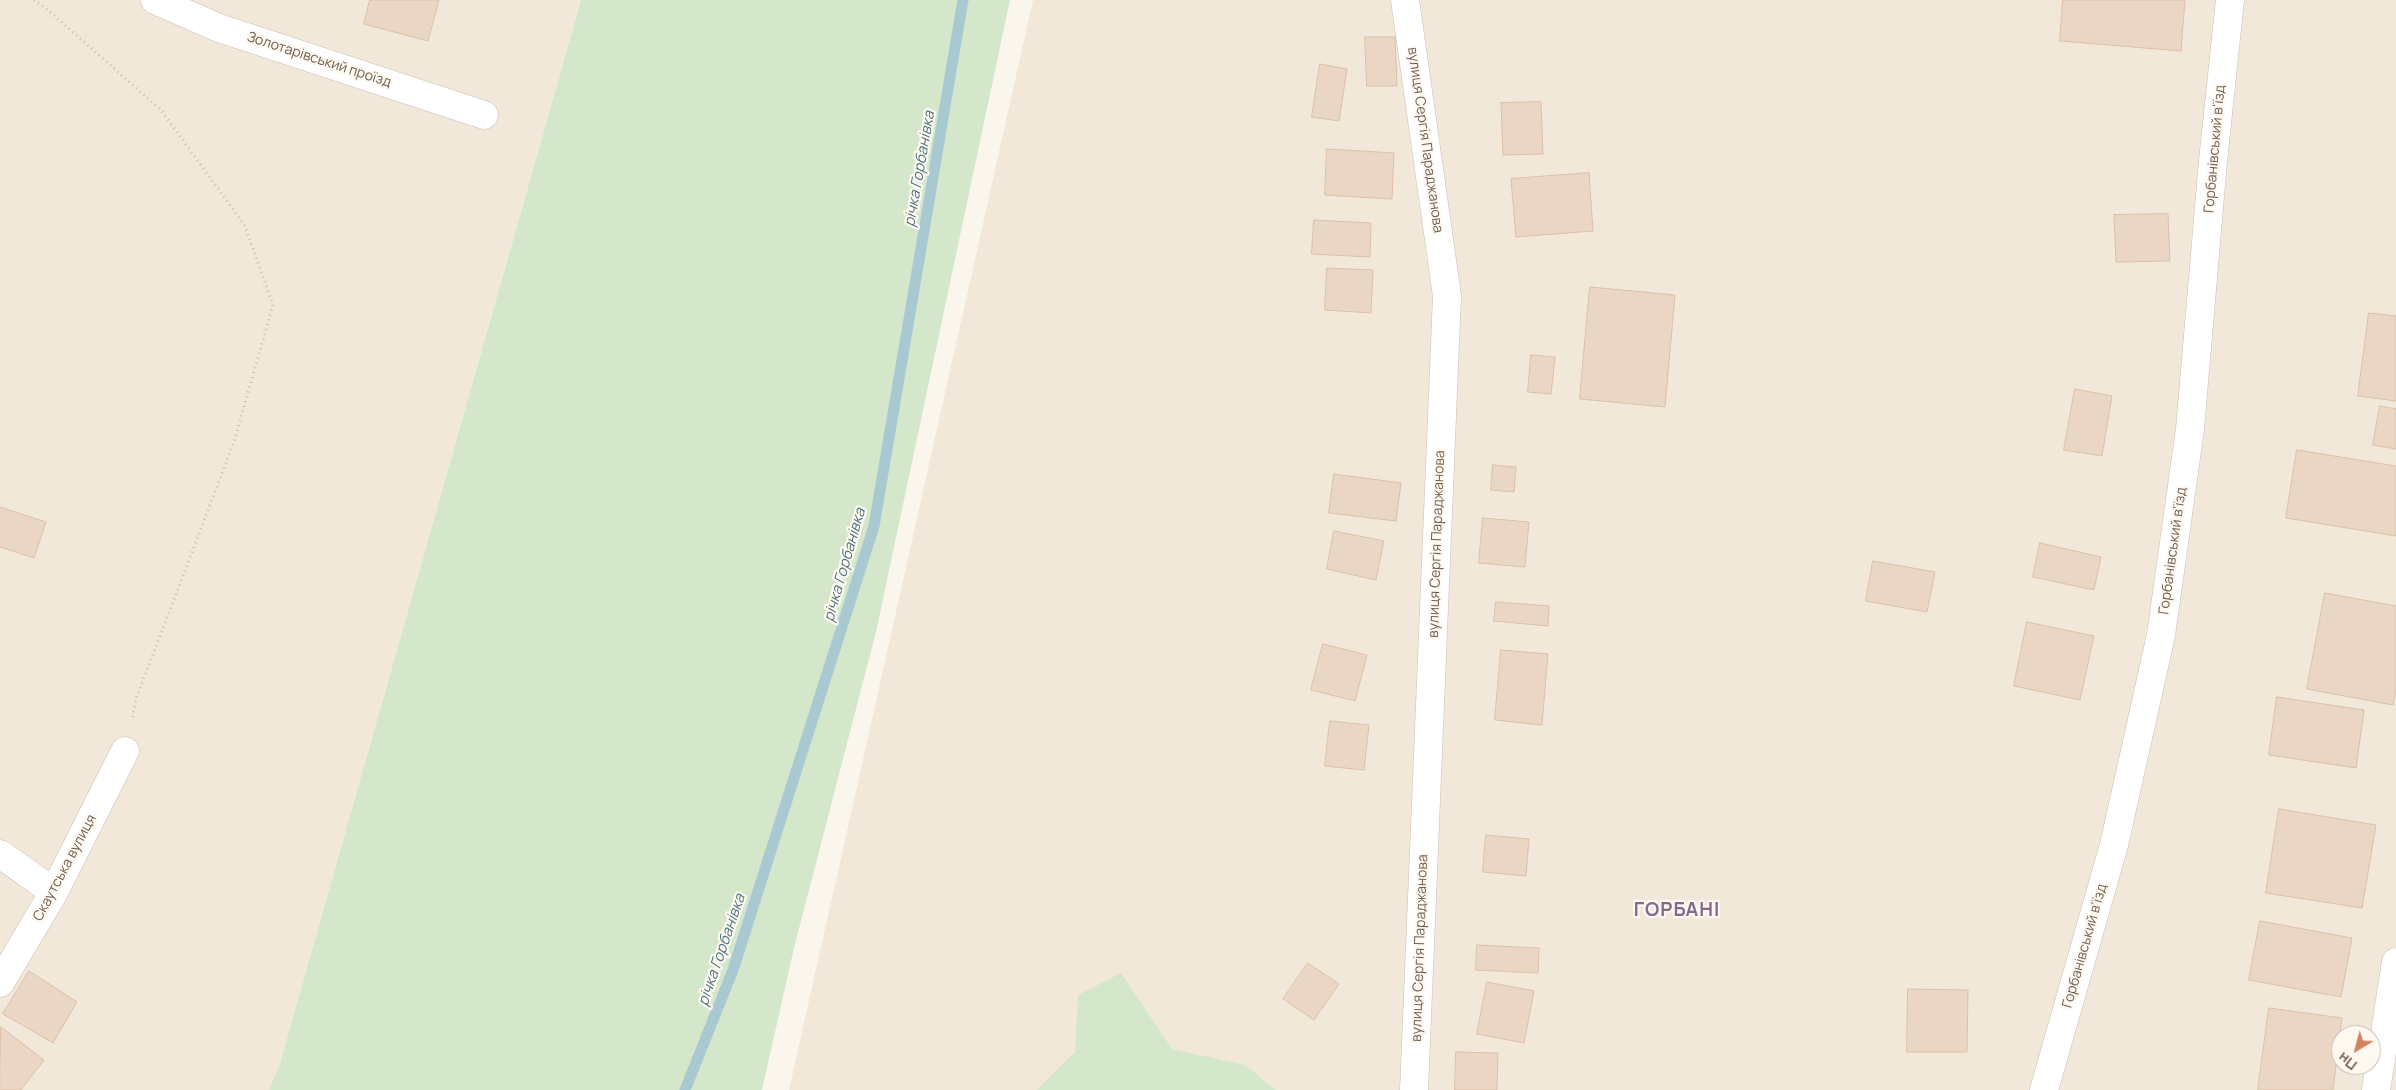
<!DOCTYPE html>
<html>
<head>
<meta charset="utf-8">
<style>
  body { margin:0 }
  #map { position:relative; width:2396px; height:1090px; overflow:hidden; background:#faf6eb; font-family:Manrope,sans-serif }
  canvas { display:block }
  .north { position:absolute; left:2331px; top:1025px; width:50px; height:50px; box-sizing:border-box; background:#fdf9f1; border:1px solid #c6bbb1; border-radius:50%; rotate:217deg; font-size:14px; font-weight:700; line-height:20px; text-align:center; color:#735f51 }
  .north::after { content:''; display:block; margin:auto; width:18px; height:22px; background:#d48360; clip-path:polygon(50% 0,100% 100%,50% 72%,0 100%) }
</style>
</head>
<body>
<div id="map">
<canvas width="2396" height="1090"></canvas>
<div class="north">Пн</div>
</div>
<script>
const ctx = document.querySelector('canvas').getContext('2d');
ctx.lineJoin = 'round';
function paint(path, color) { ctx.fillStyle = color; ctx.fill(path, 'evenodd'); }
function stroke(path, color, width, dash) { ctx.strokeStyle = color; ctx.lineWidth = width; ctx.lineCap = dash ? 'butt' : 'round'; ctx.setLineDash(dash || []); ctx.stroke(path); }
function label(font, color, halo, rows, align = 'center') {
  ctx.font = font + ' Manrope,sans-serif'; ctx.lineWidth = 4.5; ctx.setLineDash([]); ctx.textBaseline = 'middle'; ctx.strokeStyle = halo; ctx.fillStyle = color; for (const [text, x, y, turn = 0] of rows) {
    ctx.save(); ctx.translate(x, y); ctx.rotate((+turn || 0) * Math.PI / 180); ctx.textAlign = isNaN(turn) ? turn : align; if (halo) ctx.strokeText(text, 0, 0); ctx.fillText(text, 0, 0); ctx.restore();
  }
}
paint(new Path2D(`
  M0 0H581L280 1063 269 1090H0Z
  M1033 0H2396V1090H789ZM2341 1035H2371V1065H2341Z`), '#f1e8da');
paint(new Path2D(`
  M581 0H1010L876 632 794 948 762 1090H269L280 1063Z
  M1121 973 1172 1049 1245 1065 1276 1090H1037L1075 1052 1078 995Z`), '#d4e7cb');
stroke(new Path2D(`
  M685 1090 733 970 874 526 963 0`), '#a9c9d2', 11);
const building = new Path2D(`
  M370 0H439L428 41 364 24Z
  M2063 0H2185L2181 51 2060 41Z
  M1365 37H1395L1397 86H1367Z
  M1320 64 1347 69 1339 121 1312 117Z
  M1541 102 1543 154 1503 155 1501 103Z
  M1327 149 1394 153 1392 199 1325 195Z
  M1589 173 1593 231 1516 237 1511 179Z
  M2168 214 2170 261 2116 262 2114 215Z
  M1314 220 1371 223 1370 257 1312 254Z
  M1327 268 1373 270 1371 313 1325 310Z
  M1590 287 1675 295 1665 407 1580 399Z
  M2369 313 2396 316V401L2358 396Z
  M1531 355 1555 357 1551 394 1528 392Z
  M2075 389 2112 396 2102 456 2064 450Z
  M2380 406 2396 409V449L2373 445Z
  M2297 450 2396 466V536L2286 518Z
  M1493 465 1516 467 1514 492 1491 490Z
  M1334 474 1401 483 1396 521 1329 513Z
  M0 507 46 522 34 558 0 547Z
  M1483 518 1529 522 1525 567 1479 563Z
  M1334 531 1384 541 1376 580 1327 569Z
  M2040 543 2101 557 2094 590 2033 577Z
  M1873 561 1935 572 1927 612 1866 601Z
  M2325 593 2396 606V691L2393 705 2307 689Z
  M1496 602 1549 606 1548 626 1494 621Z
  M2027 622 2094 636 2080 700 2014 686Z
  M1323 644 1367 655 1355 701 1311 690Z
  M1501 650 1548 654 1542 725 1495 720Z
  M2277 697 2364 710 2356 768 2269 755Z
  M1330 721 1369 725 1364 770 1325 766Z
  M2279 809 2376 825 2362 908 2266 893Z
  M1486 835 1529 839 1526 876 1483 872Z
  M2260 921 2352 938 2341 997 2249 980Z
  M1477 945 1539 948 1538 973 1476 970Z
  M1308 963 1339 984 1314 1020 1283 999Z
  M29 971 77 1002 53 1043 3 1014Z
  M1487 982 1534 991 1524 1043 1477 1034Z
  M1908 989 1968 990 1967 1052H1907Z
  M2269 1008 2342 1018 2333 1090H2258Z
  M1 1027 44 1060 21 1090H0Z
  M1456 1052 1498 1053 1497 1090H1455Z`);
paint(building, '#ead6c4');
stroke(building, '#ddc0a8', 1);
const minor = new Path2D(`
  M155 0 219 28 484 115
  M1405 0 1447 296 1414 1090
  M0 854 54 892
  M0 983 54 892 125 751
  M2044 1090 2114 845 2161 635 2190 429 2213 161 2230 0
  M2376 1090 2396 962`);
stroke(minor, '#ccbfb2', 29);
stroke(new Path2D(`
  M34 0 49 11 161 110 245 226 273 305 234 442 136 699 132 720`), '#d2bca9', 3, [1, 4]);
stroke(minor, '#fff', 28);
label('14px', '#735f51', '#fdf9f1', [
  ["Золотарівський проїзд",319,60,18],
  ["вулиця Сергія Параджанова",1425,140,82],
  ["Горбанівський в'їзд",2215,149,-85],
  ["вулиця Сергія Параджанова",1437,544,-88],
  ["Горбанівський в'їзд",2173,551,-82],
  ["Скаутська вулиця",65,868,-62],
  ["Горбанівський в'їзд",2085,946,-74],
  ["вулиця Сергія Параджанова",1420,948,-88]
]);
label('italic 15px', '#4d7583', '#fdf9f1', [
  ["річка Горбанівка",920,169,-80],
  ["річка Горбанівка",845,565,-74],
  ["річка Горбанівка",722,950,-71]
]);
ctx.letterSpacing = '1px';
label('bold 19px', '#84698e', '#fdf9f1', [
  ["ГОРБАНІ",1677,911]
]);
ctx.letterSpacing = '0px';
</script>
</body>
</html>
